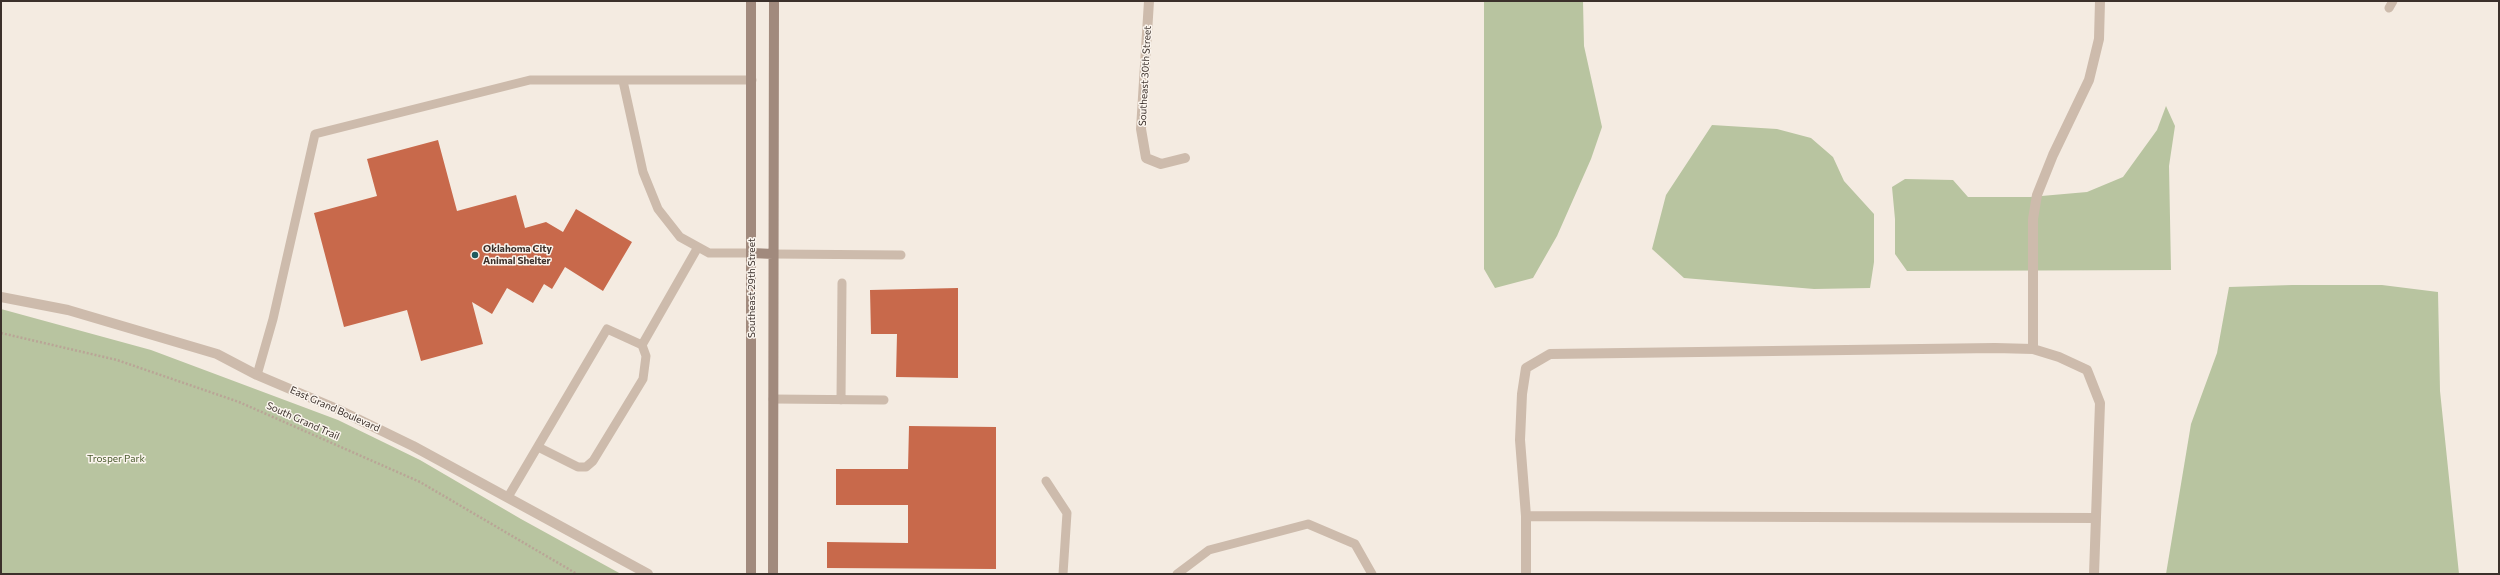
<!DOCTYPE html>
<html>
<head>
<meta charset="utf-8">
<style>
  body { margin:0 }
  #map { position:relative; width:2500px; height:575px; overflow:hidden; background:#f4ebe1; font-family:Commissioner,sans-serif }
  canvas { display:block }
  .frame { position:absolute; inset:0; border:2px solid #3b302b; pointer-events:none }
</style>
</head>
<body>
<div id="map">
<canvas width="2500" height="575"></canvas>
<div class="frame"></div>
</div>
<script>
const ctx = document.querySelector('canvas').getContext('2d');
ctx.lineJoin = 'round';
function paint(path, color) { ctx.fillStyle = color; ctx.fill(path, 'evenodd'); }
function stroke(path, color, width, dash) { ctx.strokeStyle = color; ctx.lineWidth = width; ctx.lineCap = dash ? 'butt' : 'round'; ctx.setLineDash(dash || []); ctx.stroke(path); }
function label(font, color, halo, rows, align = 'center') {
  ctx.font = font + ' Commissioner,sans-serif'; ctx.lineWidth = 3; ctx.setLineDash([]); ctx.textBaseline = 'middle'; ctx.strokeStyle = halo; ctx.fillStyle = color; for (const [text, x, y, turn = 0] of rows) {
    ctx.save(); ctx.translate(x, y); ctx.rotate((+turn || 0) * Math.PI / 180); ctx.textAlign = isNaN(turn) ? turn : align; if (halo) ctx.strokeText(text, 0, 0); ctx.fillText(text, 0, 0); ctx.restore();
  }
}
paint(new Path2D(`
  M1484 1H1583L1584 46 1602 127 1591 159 1557 236 1533 278 1495 288 1484 269Z
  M2166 106 2175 126 2169 166 2171 270 1907 271 1895 254V219L1892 187 1905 179 1953 180 1968 197H2030L2087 192 2123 177 2157 130Z
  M1712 125 1777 129 1811 138 1833 157 1844 181 1874 214V262L1870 288 1814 289 1684 278 1652 249 1666 195Z
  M2292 285H2382L2438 292 2440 391 2459 574H2166L2191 424 2217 353 2229 287Z
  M1 309 151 350 338 420 420 460 521 519 621 574H1Z`), '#b8c4a0');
paint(new Path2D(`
  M438 140 457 211 516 195 525 228 546 222 563 232 576 209 632 242 603 291 565 267 552 289 544 284 533 303 507 288 492 314 472 302 483 344 421 361 407 310 344 327 314 213 377 196 367 159Z
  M958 288V378L896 377 897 334H871L870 290Z
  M909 426 996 427V569L827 568V542L908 543V505H836V469H908Z`), '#c8694b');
stroke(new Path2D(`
  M1 333 117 360 239 402 420 482 577 574`), '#b9a596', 2.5, [2, 2]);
stroke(new Path2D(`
  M2389 8 2393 1
  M623 81 643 172 658 209 680 237 709 253H752
  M773 254 901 255
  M257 375 273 319 315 134 530 80H752
  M773 399 884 400
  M841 400 842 283
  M538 447 578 467H586L593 461 643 379 646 356 642 345
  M1046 481 1067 513 1063 574
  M508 497 607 329 642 345 698 247
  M1177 574 1209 550 1308 524 1355 544 1372 574`), '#cdbbac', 9);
stroke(new Path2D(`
  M1149 1 1141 129 1146 158 1161 164 1185 158
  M2033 349V219L2037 195 2053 155 2089 80 2099 39 2100 1
  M1526 516 2096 518
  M1526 574V516L1520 440 1522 394 1526 368 1550 354 1995 348 2033 349 2059 357 2087 370 2100 403 2094 574`), '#cdbbac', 10);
stroke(new Path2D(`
  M1 297 68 310 217 354 257 375 337 409 413 446 648 574`), '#cdbbac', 10);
stroke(new Path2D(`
  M752 253 773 254
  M751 574V1
  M773 574 774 1`), '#a18a7d', 10);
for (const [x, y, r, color] of [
  [475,255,4,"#1f5a5e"]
]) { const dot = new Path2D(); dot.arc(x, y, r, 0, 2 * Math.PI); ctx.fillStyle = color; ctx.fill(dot); stroke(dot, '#fbf5ee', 1.5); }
label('10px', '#3b302b', '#fbf5ee', [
  ["Southeast 30th Street",1145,76,-87],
  ["Southeast 29th Street",752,288,-90],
  ["East Grand Boulevard",335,409,24],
  ["South Grand Trail",303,421,24]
]);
label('bold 10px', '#3b302b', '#fbf5ee', [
  ["Oklahoma City",483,249],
  ["Animal Shelter",483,261]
], 'left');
label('10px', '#4a5a2e', '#fbf5ee', [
  ["Trosper Park",116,459]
]);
</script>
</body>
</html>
